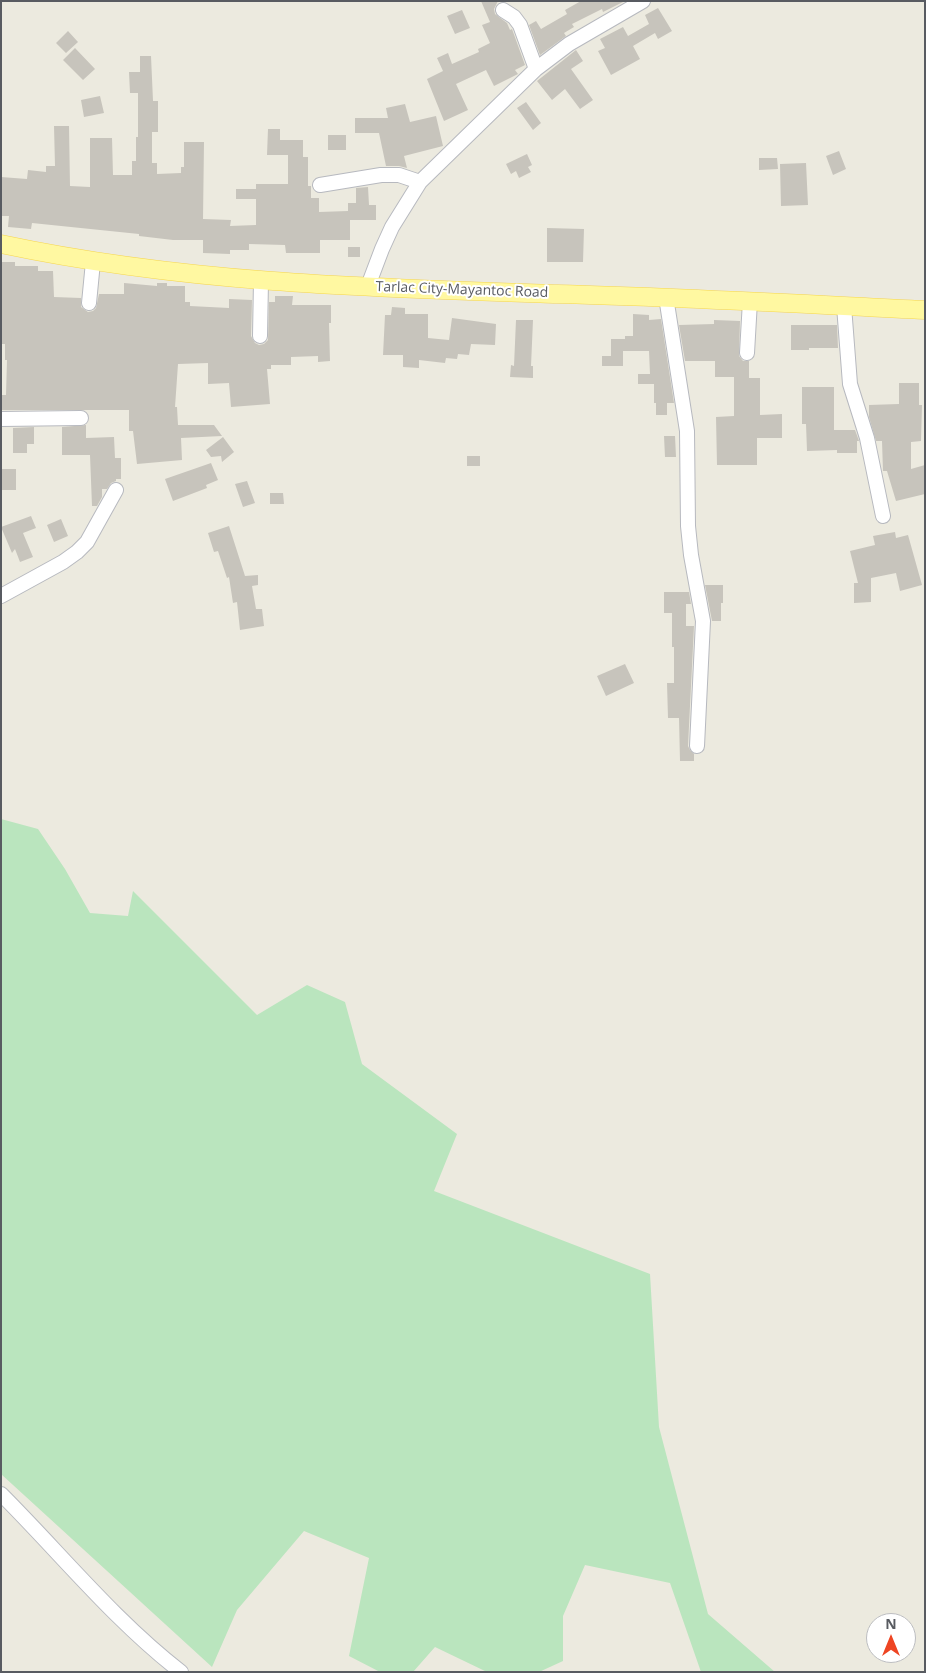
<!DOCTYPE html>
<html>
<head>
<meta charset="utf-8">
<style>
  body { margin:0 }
  #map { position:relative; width:926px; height:1673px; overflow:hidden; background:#eceadf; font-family:"Open Sans",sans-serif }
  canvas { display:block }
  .frame { position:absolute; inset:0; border:2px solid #585b61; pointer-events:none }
  .north { position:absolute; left:866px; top:1613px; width:50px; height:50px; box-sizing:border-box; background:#fff; border:1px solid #bcbdc0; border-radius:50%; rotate:0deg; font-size:14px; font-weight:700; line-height:20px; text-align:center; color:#585b61 }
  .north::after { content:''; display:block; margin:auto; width:18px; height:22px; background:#ee4523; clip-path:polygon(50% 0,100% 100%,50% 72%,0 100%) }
</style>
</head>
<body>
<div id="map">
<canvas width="926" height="1673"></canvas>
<div class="frame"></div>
<div class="north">N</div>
</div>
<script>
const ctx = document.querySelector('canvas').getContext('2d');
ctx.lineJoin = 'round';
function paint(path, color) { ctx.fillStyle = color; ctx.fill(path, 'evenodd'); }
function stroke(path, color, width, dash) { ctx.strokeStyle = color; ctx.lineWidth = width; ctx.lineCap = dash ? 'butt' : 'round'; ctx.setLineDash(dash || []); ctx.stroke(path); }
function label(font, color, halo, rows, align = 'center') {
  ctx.font = font + ' "Open Sans",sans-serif'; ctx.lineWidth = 4; ctx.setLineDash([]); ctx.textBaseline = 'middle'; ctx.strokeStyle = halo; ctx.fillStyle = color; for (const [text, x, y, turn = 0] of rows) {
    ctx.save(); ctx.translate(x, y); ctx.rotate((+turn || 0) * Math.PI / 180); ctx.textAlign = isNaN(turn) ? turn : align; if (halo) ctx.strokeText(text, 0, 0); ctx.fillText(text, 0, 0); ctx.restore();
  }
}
paint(new Path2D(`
  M1 819 38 829 65 869 90 913 128 916 133 891 257 1015 307 985 345 1002 362 1064 457 1134 434 1191 650 1274 659 1427 708 1614 775 1672H701L670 1583 585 1565 563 1616V1661L539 1672H487L435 1647 413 1672H380L349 1656 369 1558 304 1531 237 1610 212 1667 1 1474Z`), '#bae5be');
paint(new Path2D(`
  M481 1H498L494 9 495 14 507 23 510 30 512 29 525 65 515 70 518 74 494 86 486 70 456 84 468 110 444 121 427 79 443 71 437 58 448 53 452 64 479 52 478 49 490 43 482 25 490 22Z
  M581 1H625L603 12 602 9 572 24 574 27 564 33 566 36 540 55 529 25 536 21 541 29 567 14 565 10Z
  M658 8 672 31 658 39 655 33 633 46 640 59 611 75 598 51 605 48 600 39 623 27 628 36 649 24 645 15Z
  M462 10 470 28 455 34 447 16Z
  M68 31 78 42 66 53 56 43Z
  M75 48 95 69 83 80 63 60Z
  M576 50 583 61 571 69 593 100 580 109 565 89 552 100 537 81Z
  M140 56H151L153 101H158V132H152V163H157V174L181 173V167H184V142H204L203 219 231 220 230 226 256 225V199H236V189H256V184H288V155H267L268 129H280V140H303V157H308V186H311V198H319V212L348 211V203H356V188L368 187 369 205H376V220H350V240H320V253H286L285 245 249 244V250H230V254L203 253V240H173L139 236V234L32 223 31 229 8 227 9 216H1V177L27 179 28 170 46 172V166H55L54 126H69L70 186 90 187V138H112L113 175H132V161H136V137H138V93H130L129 72H140Z
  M100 96 104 113 84 117 81 100Z
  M526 102 541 123 533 130 517 108Z
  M405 104 410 122 436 116 443 146 404 156 407 168 399 166H386L379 133H355V118H388L386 108Z
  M328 135H346V150H328Z
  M839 151 846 169 833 175 826 156Z
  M527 154 532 165 528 167 531 172 519 178 516 171 511 174 506 164Z
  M759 158H777L778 169 759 170Z
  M806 163 808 205 781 206 780 164Z
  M547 228 584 229 583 262H547Z
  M348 247H360V257H348Z
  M2 262H15V266H38V271H53L54 297 81 298V307L88 312 93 311 96 308 99 294H124V283L157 286V283H167V286H185V302H190V306L229 308V299L252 300 251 336 255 343 259 345 264 344 268 340 269 302H275V296H293L292 305H331V323H329L330 361 318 362V356L291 357V365H271V369H267L270 404 231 407 229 383 208 384V363L178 364 175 407H177L178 425H214L222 436 181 438 182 460 137 464 133 431H129V410H1V395H6L7 360H5V344H1Z
  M392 307 405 308V314H428V338L449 340 452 318 496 324 495 345 471 344 469 355 458 354 457 359 446 358 445 363 419 360V368L403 367V355H383L385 315H391Z
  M633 314 649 315V320L661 319 674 403H667V415H656V403H654V384H638V374H650L649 351H623V366H602V356H611V339H625V336H633Z
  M516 320H533L531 366H533V378L510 377 511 365 514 366Z
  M714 320 740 321 739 356 743 361H749V378H760V415L782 414V438H757V465H717L716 417 734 416V377H715V361H685L679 325 714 324Z
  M791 325H837L838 348H809V350H791Z
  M899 383H919V405H922L921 441 911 442V469L925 465V494L896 501 887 471H883L882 441H876L869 417V405L899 404Z
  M802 387H834V430H855L859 441H857V453H837V450L807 451 806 424H802Z
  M86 425V438L114 437 115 458H121V479H116V481L111 483 107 489H102V497L97 506H92L90 455H62V427Z
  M34 427V444H27V453H13V428Z
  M664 436H675L676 457H665Z
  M223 437 234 452 222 462 221 456 211 457 206 450Z
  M467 456H480V466H467Z
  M211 463 218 480 206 485 207 488 173 501 165 479Z
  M1 469H16V490H1Z
  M247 481 255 503 243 507 235 484Z
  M270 493H283L284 504H270Z
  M31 516 36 528 23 533 33 557 20 562 15 549 12 553 1 527Z
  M61 519 68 536 54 542 47 525Z
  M229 526 245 576 258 575V585L252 586 256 609H262L264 626 240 630 237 602 233 603 229 577 227 578 218 551 214 552 208 533Z
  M895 532 896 538 908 535 922 585 900 591 896 573 871 578V602L854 603V583H858L850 551 875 545 873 536Z
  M705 585H723V603H721V621H712Z
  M664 592H689L691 604H686V626H694L688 746 690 750 694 754V761H680L679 718H668L667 683H674V647H672V613H664Z
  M625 664 634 683 606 696 597 676Z`), '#c7c4bc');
const minor = new Path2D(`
  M503 10 514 17 520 25 536 69
  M320 185 381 175H399L420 182
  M368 286 382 249 392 227 420 182 536 69 569 44 643 1
  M666 297 687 431 688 526 691 555 703 621 697 746
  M89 303 93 262
  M844 306 850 384 867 438 883 516
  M260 336 261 281
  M747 353 750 301
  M1 419 81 418
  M1 596 63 562 77 552 87 542 116 490
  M1 1494C61 1554 114 1620 181 1672`);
const major = new Path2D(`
  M1 244C184 283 371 288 557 294 680 297 802 304 925 310`);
stroke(minor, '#b7b9bf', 16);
stroke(major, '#f5d54f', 19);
stroke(minor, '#fff', 14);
stroke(major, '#fff8a1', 18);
label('14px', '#585b61', '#fff', [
  ["Tarlac City-Mayantoc Road",462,290,2]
]);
</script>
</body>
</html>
